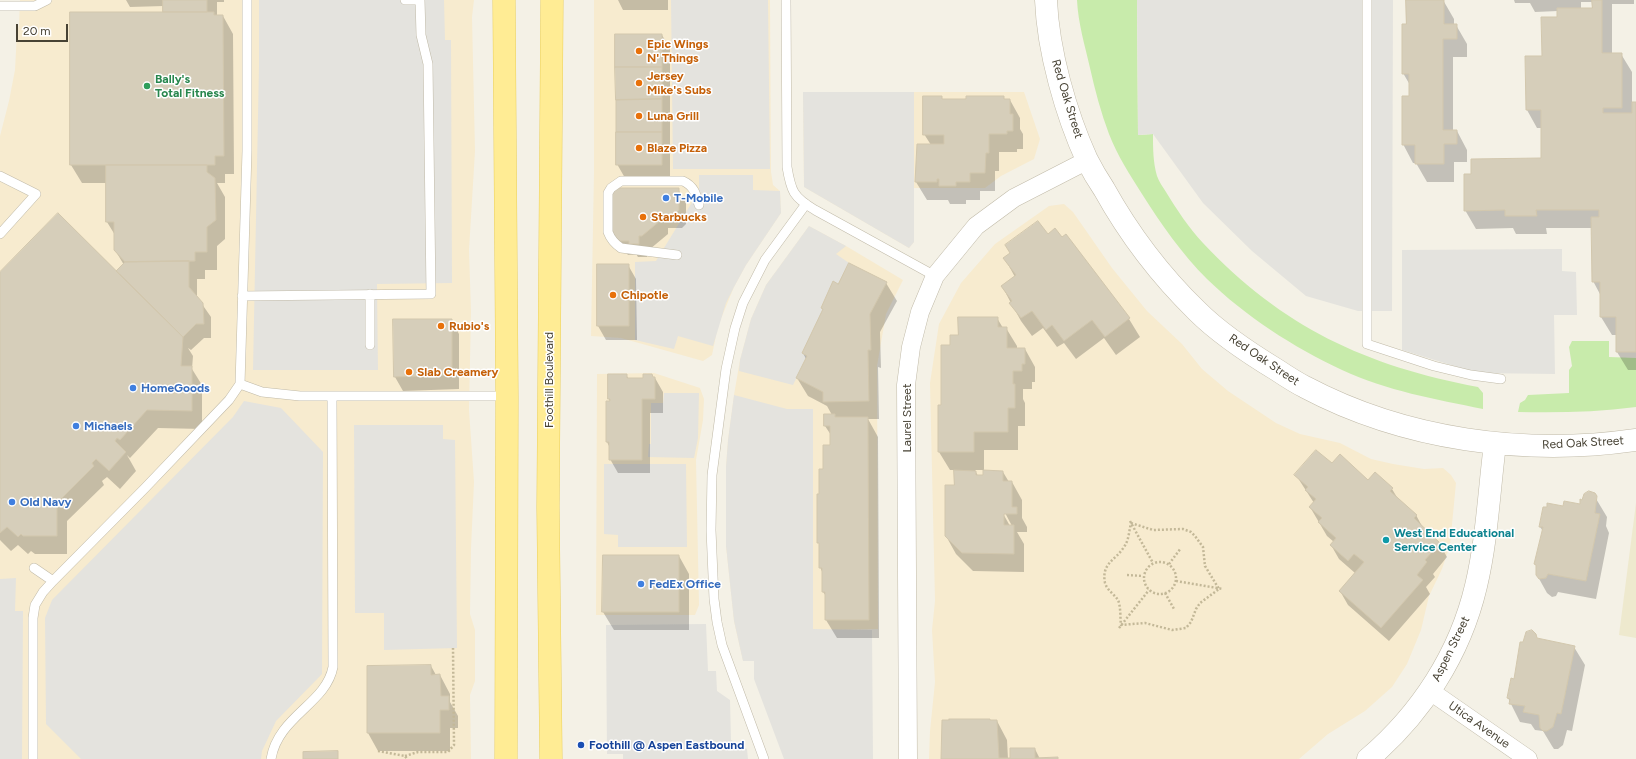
<!DOCTYPE html>
<html>
<head>
<meta charset="utf-8">
<style>
  body { margin:0 }
  #map { position:relative; width:1636px; height:759px; overflow:hidden; background:#f4f1e6; font-family:Figtree,sans-serif }
  canvas { display:block }
  .scale { position:absolute; left:16px; top:24px; width:52px; height:18px; box-sizing:border-box; border:2px solid #474234; border-top:0; padding-left:5px; font-size:12px; line-height:14px; white-space:nowrap; color:#474234; -webkit-text-stroke:3px #fff; paint-order:stroke }
</style>
</head>
<body>
<div id="map">
<canvas width="1636" height="759"></canvas>
<div class="scale">20 m</div>
</div>
<script>
const ctx = document.querySelector('canvas').getContext('2d');
ctx.lineJoin = 'round';
function paint(path, color) { ctx.fillStyle = color; ctx.fill(path, 'evenodd'); }
function stroke(path, color, width, dash) { ctx.strokeStyle = color; ctx.lineWidth = width; ctx.lineCap = dash ? 'butt' : 'round'; ctx.setLineDash(dash || []); ctx.stroke(path); }
function label(font, color, halo, rows, align = 'center') {
  ctx.font = font + ' Figtree,sans-serif'; ctx.lineWidth = 3; ctx.setLineDash([]); ctx.textBaseline = 'middle'; ctx.strokeStyle = halo; ctx.fillStyle = color; for (const [text, x, y, turn = 0] of rows) {
    ctx.save(); ctx.translate(x, y); ctx.rotate((+turn || 0) * Math.PI / 180); ctx.textAlign = isNaN(turn) ? turn : align; if (halo) ctx.strokeText(text, 0, 0); ctx.fillText(text, 0, 0); ctx.restore();
  }
}
paint(new Path2D(`
  M20 0H474L472 17 475 151 469 250 471 312 469 410 474 482 471 548 470 614 475 630V681L470 695 471 759H0V136L9 101 15 70 17 32 19 25Z
  M594 0H770L771 172 773 185 780 191 781 213 746 265 734 287 718 326 712 355 703 361 621 338 591 336 594 172Z
  M803 92H1024L1040 139 1034 159 1001 176 985 188H913L914 242 909 248 804 187Z
  M1064 204 1073 212 1112 268 1147 311 1182 344 1202 369 1228 391 1276 423 1300 434 1340 443 1371 459 1393 464 1424 469 1443 468 1451 475 1456 483 1450 545 1442 569 1429 596 1421 630 1407 664 1392 687 1365 711 1328 734 1299 759H929L930 731 935 682 932 630 935 601 930 383 939 324 961 283 995 244 1049 206Z
  M809 226 846 246 903 280 886 314 877 366 878 629 838 630V659L743 661 734 621 726 546V467L728 440 734 395 740 360 751 319 766 285Z
  M654 373 700 388 704 399 703 420 696 460 699 605 695 615H596L597 374Z`), '#f7ebcf');
paint(new Path2D(`
  M1636 503V638L1619 635Z`), '#eee9ce');
paint(new Path2D(`
  M1077 0H1137L1138 135 1153 134C1153 148 1153 162 1157 176 1159 182 1163 187 1166 192 1177 210 1189 228 1203 243 1282 327 1366 366 1478 387L1483 393V409C1435 399 1387 391 1342 370 1293 347 1245 316 1207 279 1182 254 1161 224 1142 194 1130 175 1117 155 1109 134 1101 113 1095 90 1090 68 1085 46 1078 23 1077 0Z
  M1572 341H1609V357L1636 358V407C1597 412 1558 413 1518 412L1520 403 1525 400 1528 395 1569 393V370L1572 366 1569 347Z`), '#c8ebab');
paint(new Path2D(`
  M259 0H444L445 40H451L452 283 377 284 378 370H253L259 65Z
  M671 0H768L770 169H673Z
  M1137 0H1393L1392 311H1358L1306 296 1252 251 1203 203 1153 134 1138 135Z
  M803 92H914V242L909 248 804 187Z
  M699 175H753V190L780 191 781 213 746 265 734 287 726 303 713 346 678 336 674 349 635 340V262L656 261 699 191Z
  M809 226 846 246 836 254 849 263 838 284 833 282 821 307 823 309 802 353 807 356 793 385 739 371 740 360 751 319 766 285Z
  M1562 249V271L1576 272 1577 315H1554L1555 374 1477 373 1402 350V250Z
  M664 393H699L698 438 694 458 648 457 649 444H651V403H663Z
  M734 395 787 409H813V629L872 630 873 759H784L754 679V661H743L734 621 726 546V467L728 440Z
  M244 401 281 408 323 452 322 674 276 721 262 751 261 759H81L46 724 45 618 52 600 233 417Z
  M354 425H443V439L455 440 457 648 384 650V613H355Z
  M604 464H686L687 547H618V535L604 534Z
  M16 578 15 611H23L22 759H0V579Z
  M706 624 708 671H716L717 691 730 700 731 740 747 749 748 759H623V754H607L606 625Z`), '#e4e3de');
paint(new Path2D(`
  M126 0H224V2H217V16H223L233 34 234 174H225V183H217L225 197V239L217 246V270H205V279H197V297L211 317V338H204L191 350 188 348 193 356 192 369 202 385V429L158 428 130 458 127 455 136 471 120 489 107 477 102 481 104 485 67 521V554H35L31 551 28 554 18 545 11 551 0 540V274L119 276 124 265 115 250V235L107 222V183H82L71 165 164 13V6L130 7Z
  M618 0H668V10H623Z
  M1443 0 1454 19V25H1456L1467 44V57H1453V131H1457L1467 150V162H1454V182H1427L1416 163H1413L1403 144 1410 97V85L1403 73 1407 25Z
  M1514 0H1634V4H1612V54H1621L1632 72V103H1636V370H1628L1617 352V335H1612L1601 317V296L1593 281 1592 228H1546L1547 234H1516L1513 228 1476 229 1465 210 1472 175 1542 159V128H1537L1527 110 1543 57 1558 18V11L1535 12 1530 3H1515ZM1581 2H1593V9H1581Z
  M662 35 670 49V178H625L617 164Z
  M941 97 943 100 1003 97 1005 100H1010L1020 118V129L1023 134V149H1017V152H999V171H995V191H980V200H966V204H950L948 200H927L916 182 931 145 924 134Z
  M678 189 686 203V224L682 228H668V234L650 249H647V257H638L636 254 628 255 622 248 613 233Z
  M1048 235 1062 239 1066 235 1129 319 1140 337 1116 355 1104 338 1076 359 1064 343 1057 347 1043 328 1032 336 1021 321 1011 303 1002 286 1015 277 1005 259Z
  M628 265 636 279 637 340H606L598 326Z
  M886 283 897 301 880 332 881 368 878 367 879 419H868L878 437 879 638H837L826 620V596L823 592V574L820 567 818 495H820L824 470 831 446V435L825 426 832 415 827 406 808 396 797 378 806 359 803 353 823 310 822 308 839 285Z
  M997 318 1003 328H1006L1017 346V349H1025L1035 367V382H1032V389H1023V399L1025 403V426H1018V450H984V470H975L978 476 1003 472 1009 482H1012L1022 500V518L1027 527V532H1017L1024 544V572L973 571 956 554 946 536 955 486V470H950L939 452V406H942L951 346 959 336ZM1003 509 1012 526H1010L1001 510Z
  M394 320H451L459 334V389L403 391 395 377Z
  M626 375 629 379 655 378 663 392V413H650V473H618L610 459V448L607 442 610 402 609 399Z
  M1332 465 1368 481 1392 489 1398 499 1416 515 1423 528 1439 543 1447 557 1433 574 1435 577 1426 587 1430 594 1389 641 1348 605 1340 591 1355 573 1339 559 1331 545 1334 542 1327 536 1310 507 1314 503 1296 475Z
  M1592 492 1607 517 1606 526 1609 533 1596 599 1558 592 1556 596 1552 597 1547 593 1537 575V567L1535 564 1543 531 1540 527 1564 507 1580 505Z
  M679 556 689 574V630H614L603 612Z
  M1537 639 1574 647 1585 665 1572 731 1567 730 1563 745 1558 749H1554L1552 746 1543 731 1535 730 1531 724 1520 722 1508 698 1515 680Z
  M431 666 436 675H440L450 694V702L458 716V728H450V751H378L368 733Z
  M997 721 1007 740 1008 759H942Z
  M1035 749 1040 759H1058H1011Z`), '#0003');
const building = new Path2D(`
  M163 0H207V12H163Z
  M1406 0H1444V24H1457V39H1443V130H1457V144H1444V164H1415V145H1402V96H1409V74H1402V24H1406Z
  M1592 0H1602V53H1622V108H1603V113H1632V102H1636V352H1616V317H1600V282H1592L1591 217H1599V210H1536L1537 216H1505V210L1464 211V174H1471V159L1541 158V110H1526L1525 56H1542L1541 17H1557V8H1592Z
  M70 12H214V15H223L224 156H215V165H70Z
  M615 34H662V67H615Z
  M615 67H662V99L616 100Z
  M923 96H942V99H966V96H1004V99H1010V114H1013V131H1007V134H989V153H986L985 173H970V182H956V186H939V179H937V182H915L917 144H944V135H923Z
  M662 99V132H616V100Z
  M616 132H662V165H616Z
  M106 165H207V172L215 178 216 220 207 227V252H195V261L125 262 114 250V222H106Z
  M616 188H679V210L674 215H661V220L642 236H639V244H629V241H620L612 234V192Z
  M58 213 183 337 181 366H192V411L147 410 120 440 117 438 115 441 126 452 109 471 96 459 92 463 94 466 57 503V536H23L21 534 18 537 7 527 0 533V272Z
  M1038 221 1048 234 1055 228 1062 237 1066 234 1130 318 1105 337 1092 320 1064 341 1052 325 1046 330 1032 311 1021 318 1009 303 1012 301 1001 286 1016 275 1003 258 1010 253 1005 245Z
  M189 261V287L203 303 204 324H196L183 337 116 271 125 262Z
  M849 263 887 282 870 314 871 350H868L869 401 823 402V392L796 378 807 356 802 353 823 309 821 308 833 281 838 284Z
  M597 264H629V326H597Z
  M958 317H998V327H1007V348H1025V364H1022V371H1013V384H1015V408H1008V432H974V452H938V405H941V345H950V335H958Z
  M393 319H452V375L394 377Z
  M608 374H627V378H643V374H652L653 377H655V399H642V460H609V442H606V401H610V399H608Z
  M824 414H835V417H868L869 620H825V592H822V568H819V543H817V494H819V469H823V445H830V426H824Z
  M1316 450 1332 463 1340 454 1368 480 1375 472 1393 488 1390 491 1417 515 1414 518 1440 543 1425 560 1427 562 1417 575 1423 580 1381 628 1339 591 1364 562 1354 554 1348 561 1330 545 1336 538 1318 522 1322 518 1309 507 1316 499 1305 490 1308 487 1294 475Z
  M954 470 976 471V475H983V470L1003 471V481H1012V507H1017V514H1004V525H1014V554L962 553 945 536V485H954Z
  M1589 491 1595 493 1597 496 1595 513 1600 514 1586 581 1548 574 1546 578 1539 579 1536 575V565L1534 564 1543 527H1539L1543 507H1547V503L1563 506 1564 501 1580 504V499L1582 500 1584 494Z
  M603 555H679V612H602Z
  M1532 630 1536 634 1537 638 1575 646 1561 714 1557 713 1553 727 1547 731H1543L1540 728 1539 715 1523 712 1525 706 1509 704 1510 699 1507 698 1511 678 1514 679 1520 642H1523L1526 632Z
  M431 665V675L440 674 441 696H449V710H440V733H367V666Z
  M949 719H990V720H997L999 758H1010V748H1035V758L1058 757V759H941L942 720H949Z
  M338 751V759H303V752Z`);
paint(building, '#d6ceba');
stroke(building, '#d2c7ad', 1);
const service = new Path2D(`
  M786 0 787 167C791 191 793 197 815 210L935 276
  M1367 0V344L1434 366 1471 375 1501 379
  M0 6H35L47 0
  M0 176 36 194 0 234
  M677 255 621 248C615 244 611 240 608 232V193L611 188 621 181H683C694 186 696 194 699 205
  M370 294V345
  M242 296 431 294 428 64 421 35 420 0H405
  M240 384 262 392 300 396H507
  M34 568 53 581
  M33 759V618L35 605 43 592 53 581 145 488 229 400 240 384 247 151V0
  M271 759C278 716 326 704 333 667L332 397
  M764 759 722 645 717 622 714 599 711 530 712 475 726 369 735 328 743 303 765 260 806 204`);
const minor = new Path2D(`
  M1430 691 1528 759
  M908 759 906 385 911 347 920 312 935 276 976 226 1014 198 1088 160`);
const tertiary = new Path2D(`
  M1046 0C1048 51 1066 114 1087 160 1092 170 1098 180 1104 189 1129 234 1160 275 1197 311 1220 334 1249 353 1277 370 1286 376 1295 382 1305 387 1405 440 1525 456 1636 440
  M1368 759C1421 714 1460 654 1476 586 1487 540 1489 491 1495 444`);
const primary = new Path2D(`
  M504 0 507 396 506 759
  M551 759 548 507 552 0`);
stroke(service, '#c0baa8', 10);
stroke(minor, '#c0baa8', 19);
stroke(tertiary, '#c0baa8', 23);
stroke(primary, '#ebd05c', 23);
stroke(new Path2D(`
  M1130 521 1153 563
  M1131 523 1153 530 1183 529 1191 532 1195 536 1203 547 1205 566 1219 589 1200 603 1196 609 1191 622 1186 628 1172 630 1145 623 1121 625C1120 617 1121 607 1118 600 1114 594 1107 590 1105 583 1101 563 1116 560 1124 547 1129 540 1129 531 1131 523Z
  M1144 578a16 16 0 1 1 32 0a16 16 0 1 1-32 0Z
  M1169 564 1181 548
  M1127 575 1143 576
  M1176 581 1223 589
  M1165 593 1174 609
  M1119 628 1149 590
  M378 751 405 756 407 759
  M405 756 418 752H448L454 745 453 648`), '#c3b898', 2.5, [2, 2]);
stroke(service, '#fff', 9);
stroke(minor, '#fff', 18);
stroke(tertiary, '#fff', 22);
stroke(primary, '#ffec94', 22);
for (const [x, y, r, color] of [
  [639,51,4,"#e8710a"],
  [639,83,4,"#e8710a"],
  [147,86,4,"#2e9e5b"],
  [639,116,4,"#e8710a"],
  [639,148,4,"#e8710a"],
  [666,198,4,"#3f7fe0"],
  [643,217,4,"#e8710a"],
  [613,295,4,"#e8710a"],
  [441,326,4,"#e8710a"],
  [409,372,4,"#e8710a"],
  [133,388,4,"#3f7fe0"],
  [76,426,4,"#3f7fe0"],
  [12,502,4,"#3f7fe0"],
  [1386,540,4,"#0f9aa8"],
  [641,584,4,"#3f7fe0"],
  [581,745,4,"#1a4fb4"]
]) { const dot = new Path2D(); dot.arc(x, y, r, 0, 2 * Math.PI); ctx.fillStyle = color; ctx.fill(dot); stroke(dot, '#fff', 1.5); }
label('bold 12px', '#c56008', '#fff', [
  ["Epic Wings",647,44],
  ["N' Things",647,58],
  ["Jersey",647,76],
  ["Mike's Subs",647,90],
  ["Luna Grill",647,116],
  ["Blaze Pizza",647,148],
  ["Starbucks",651,217],
  ["Chipotle",621,295],
  ["Rubio's",449,326],
  ["Slab Creamery",417,372]
], 'left');
label('bold 12px', '#27864d', '#fff', [
  ["Bally's",155,79],
  ["Total Fitness",155,93]
], 'left');
label('12px', '#474234', '#fff', [
  ["Red Oak Street",1067,99,73],
  ["Red Oak Street",1264,360,34],
  ["Foothill Boulevard",549,380,-90],
  ["Laurel Street",907,418,-90],
  ["Red Oak Street",1583,443,-3],
  ["Aspen Street",1451,649,-64],
  ["Utica Avenue",1479,725,35]
]);
label('bold 12px', '#366cbe', '#fff', [
  ["T-Mobile",674,198],
  ["HomeGoods",141,388],
  ["Michaels",84,426],
  ["Old Navy",20,502],
  ["FedEx Office",649,584]
], 'left');
label('bold 12px', '#0d838f', '#fff', [
  ["West End Educational",1394,533],
  ["Service Center",1394,547]
], 'left');
label('bold 12px', '#164399', '#fff', [
  ["Foothill @ Aspen Eastbound",589,745]
], 'left');
</script>
</body>
</html>
